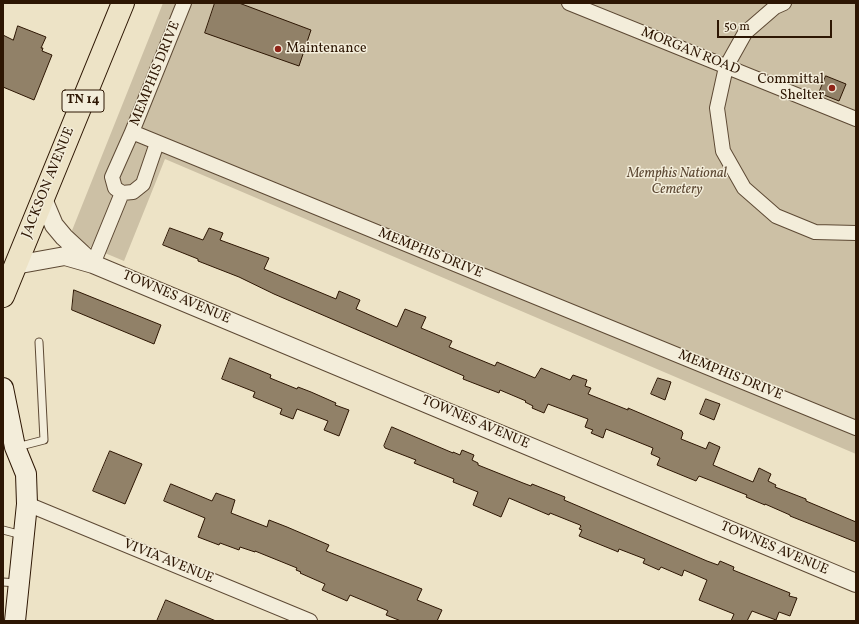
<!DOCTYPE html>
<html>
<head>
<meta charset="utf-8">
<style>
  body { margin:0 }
  #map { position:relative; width:859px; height:624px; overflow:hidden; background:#ede3c6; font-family:Vollkorn,serif }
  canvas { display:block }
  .frame { position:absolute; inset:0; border:4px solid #2d1603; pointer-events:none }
  .scale { position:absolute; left:717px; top:20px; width:115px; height:18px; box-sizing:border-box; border:2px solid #2d1603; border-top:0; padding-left:5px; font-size:12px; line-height:14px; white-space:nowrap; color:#2d1603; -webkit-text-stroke:3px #f3edda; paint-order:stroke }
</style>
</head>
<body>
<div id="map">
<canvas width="859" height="624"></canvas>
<div class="frame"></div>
<div class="scale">50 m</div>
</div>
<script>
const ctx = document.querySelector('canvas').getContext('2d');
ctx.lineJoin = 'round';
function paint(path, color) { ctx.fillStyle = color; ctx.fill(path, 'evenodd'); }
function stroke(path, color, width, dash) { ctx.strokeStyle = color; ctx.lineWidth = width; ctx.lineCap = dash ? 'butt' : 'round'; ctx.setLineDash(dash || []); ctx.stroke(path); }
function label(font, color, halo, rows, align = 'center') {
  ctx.font = font + ' Vollkorn,serif'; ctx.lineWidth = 3; ctx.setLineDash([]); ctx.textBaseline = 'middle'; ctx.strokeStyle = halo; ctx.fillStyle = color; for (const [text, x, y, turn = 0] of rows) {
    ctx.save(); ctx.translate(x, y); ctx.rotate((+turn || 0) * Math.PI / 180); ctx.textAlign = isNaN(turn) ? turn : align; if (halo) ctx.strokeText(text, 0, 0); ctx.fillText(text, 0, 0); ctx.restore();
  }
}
paint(new Path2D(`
  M163 3H856V454L165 159 124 261 69 238Z`), '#ccc0a5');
const building = new Path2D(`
  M215 3H239L311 30 299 66 205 33Z
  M18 26 46 37 41 48H43L42 51 52 55 34 100 3 87V35L13 40Z
  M826 76 846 84 839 101 819 93Z
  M170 228 203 240 209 228 223 233 220 240 269 258 264 269 336 299 339 291 360 300 356 309 397 327 405 309 426 317 421 328 452 341 449 347 495 366 497 362 535 378 541 368 570 380 573 375 587 380 585 386 591 388 588 394 628 410V408L682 431V432L683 433 681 439 706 449 709 442 720 447 713 465 753 482 759 468 771 474 768 481 776 485 775 487 806 499V501L856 522V542L790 516V515L765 504V505L746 497 747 495 712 481 699 476 696 481 657 465 660 458 651 454 653 448 606 429 603 438 591 433 593 430 585 427 588 419 548 404 544 413 532 408 533 406 525 402 526 401 500 390 499 393 463 379 464 376 274 294 239 277 198 261V259L163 245Z
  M74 290 161 325 154 344 72 310Z
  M230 358 271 375 270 378 297 389 298 387 311 392 336 403 335 405 349 410 339 436 324 430 328 421 297 409 293 419 280 414 282 409 253 397 255 392 222 379Z
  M658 378 671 382 665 400 651 394Z
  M706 399 720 404 714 420 700 414Z
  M392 427 453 453V452L460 455 462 450 474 455 472 460 478 463V465L523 483 531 486 532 484 565 497 564 500 707 561 718 565 720 561 734 567 733 570 790 593 789 596 797 598 790 616 779 612 776 620 752 611 747 621H731L734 614 699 600 707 580 684 570 682 576 661 567 659 570 643 563 645 559 619 549 618 552 616 551 579 536 582 530 579 529 581 526 580 525 550 513 549 515 509 498 501 517 473 505 478 492 453 482 454 479 414 463 416 460 385 448 384 446Z
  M110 451 142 464 125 504 93 491Z
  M171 484 212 501 216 493 235 500 231 513 267 527 269 520 287 527 329 545 326 551 422 589 417 600 442 610 437 621H401L386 615 388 611 386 610 350 595 347 601 322 590 325 584 300 573 301 572 296 570 297 568 255 551V552L240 547 239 550 220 543 219 545 198 537 205 518 164 501Z
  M166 600 216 621H157Z`);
paint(building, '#918168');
stroke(building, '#2d1603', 1);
const service = new Path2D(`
  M17 447 44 440 39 342
  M3 530 22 535
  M3 582 17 583`);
const minor = new Path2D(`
  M184 3 132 132 856 428
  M569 3 856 119
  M784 3 775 7 745 33 726 67 717 108 723 151 744 188 776 216 815 232 856 233
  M132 132 112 177 115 188 122 193 133 192 143 184 157 143
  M93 264 122 193
  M27 504 310 621`);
const tertiary = new Path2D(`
  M43 199 54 225 64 237 91 262
  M15 265 65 256 93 264 856 583`);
const secondary = new Path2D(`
  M3 388 15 447 26 474 27 504 15 621`);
const primary = new Path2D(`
  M3 296 123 3`);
stroke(service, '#5d4934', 9);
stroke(minor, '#5d4934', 16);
stroke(tertiary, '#5d4934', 20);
stroke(secondary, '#2d1603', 22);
stroke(primary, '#2d1603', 24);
stroke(service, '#f3edda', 7);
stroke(minor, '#f3edda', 14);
stroke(tertiary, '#f3edda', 18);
stroke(secondary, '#f3edda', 20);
stroke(primary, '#ede3c6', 22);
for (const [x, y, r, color] of [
  [278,49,4,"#8f2418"],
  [832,88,4,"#8f2418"]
]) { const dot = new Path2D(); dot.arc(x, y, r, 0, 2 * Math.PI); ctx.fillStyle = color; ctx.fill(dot); stroke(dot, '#f3edda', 1.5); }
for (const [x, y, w] of [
  [83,101,42]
]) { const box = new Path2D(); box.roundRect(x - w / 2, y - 11, w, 22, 3); ctx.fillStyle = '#f3edda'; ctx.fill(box); stroke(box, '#2d1603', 1); }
label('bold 13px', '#2d1603', null, [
  ["TN 14",83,101]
]);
label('14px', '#2d1603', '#f3edda', [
  ["Maintenance",286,49],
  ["Committal",824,80,"right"],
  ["Shelter",824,96,"right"]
], 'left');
label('14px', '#2d1603', '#f3edda', [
  ["MORGAN ROAD",690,52,22],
  ["MEMPHIS DRIVE",156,74,-68],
  ["JACKSON AVENUE",49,183,-68],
  ["MEMPHIS DRIVE",430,254,22],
  ["TOWNES AVENUE",176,298,23],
  ["MEMPHIS DRIVE",730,376,22],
  ["TOWNES AVENUE",475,423,23],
  ["TOWNES AVENUE",774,549,23],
  ["VIVIA AVENUE",168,562,22]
]);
label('italic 14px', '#5d4934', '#f3edda', [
  ["Memphis National",677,174],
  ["Cemetery",677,190]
]);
</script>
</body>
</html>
